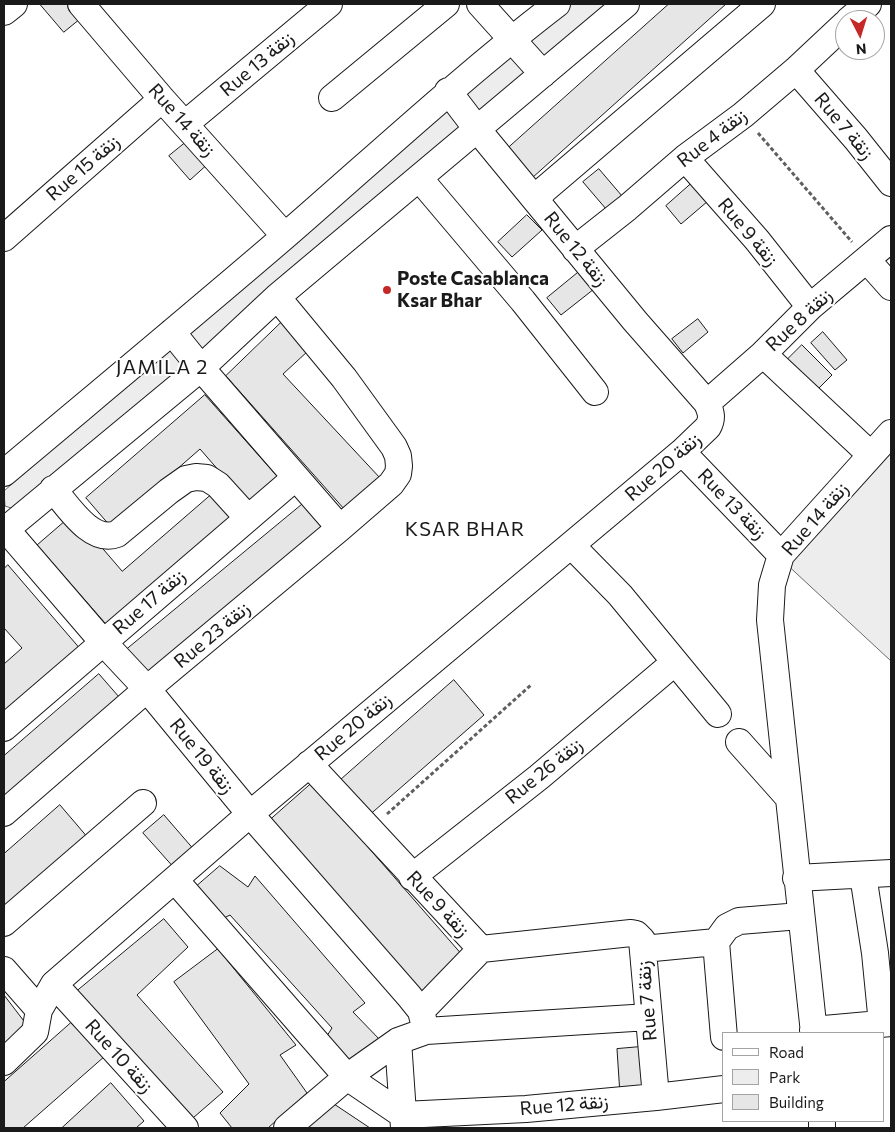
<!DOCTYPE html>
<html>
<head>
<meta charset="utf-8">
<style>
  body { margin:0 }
  #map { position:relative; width:895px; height:1132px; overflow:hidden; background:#fff; font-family:Commissioner,sans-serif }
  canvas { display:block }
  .frame { position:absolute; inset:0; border:5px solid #1a1a1a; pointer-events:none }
  .legend { position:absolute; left:722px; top:1032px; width:162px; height:90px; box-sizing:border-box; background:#fff; border:1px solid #a3a3a3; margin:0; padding:6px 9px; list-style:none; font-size:15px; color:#1a1a1a }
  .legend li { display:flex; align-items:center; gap:10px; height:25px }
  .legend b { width:25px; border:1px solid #a3a3a3 }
  .north { position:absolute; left:835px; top:10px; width:50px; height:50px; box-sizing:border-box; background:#fff; border:1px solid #a3a3a3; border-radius:50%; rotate:175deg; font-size:14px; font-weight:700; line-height:20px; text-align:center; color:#1a1a1a }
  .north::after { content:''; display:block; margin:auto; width:18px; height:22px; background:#c62828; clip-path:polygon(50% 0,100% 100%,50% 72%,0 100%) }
</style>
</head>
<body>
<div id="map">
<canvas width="895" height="1132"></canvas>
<div class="frame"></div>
<ul class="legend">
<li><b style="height:6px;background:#fff"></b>Road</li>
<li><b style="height:14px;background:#ededed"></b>Park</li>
<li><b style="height:14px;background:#e6e6e6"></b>Building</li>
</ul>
<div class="north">N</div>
</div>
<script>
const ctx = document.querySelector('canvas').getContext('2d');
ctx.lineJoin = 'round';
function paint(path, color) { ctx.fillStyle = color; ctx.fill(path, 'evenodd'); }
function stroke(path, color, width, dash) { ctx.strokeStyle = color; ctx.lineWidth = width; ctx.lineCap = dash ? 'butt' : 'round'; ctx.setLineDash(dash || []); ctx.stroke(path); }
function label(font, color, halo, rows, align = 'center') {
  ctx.font = font + ' Commissioner,Vazirmatn,sans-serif'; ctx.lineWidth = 4; ctx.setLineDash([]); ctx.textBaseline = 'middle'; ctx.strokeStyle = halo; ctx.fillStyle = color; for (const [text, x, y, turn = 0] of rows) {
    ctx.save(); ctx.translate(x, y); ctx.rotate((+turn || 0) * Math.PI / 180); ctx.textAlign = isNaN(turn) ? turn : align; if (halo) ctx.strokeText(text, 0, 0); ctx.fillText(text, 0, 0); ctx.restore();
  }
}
const green = new Path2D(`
  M572 4H618L205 356 11 508 5 506 4 491 184 332Z
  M891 441V661L783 561Z`);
paint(green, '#ededed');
stroke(green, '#6a6a6a', 1);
const building = new Path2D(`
  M40 4H77L86 14 64 32Z
  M669 4H726L532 178 506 150Z
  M190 139 210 162 190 180 169 156Z
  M599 169 628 203 612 216 583 182Z
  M692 183 708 201 681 224 666 206Z
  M527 215 542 230 512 257 498 242Z
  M580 271 594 289 561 315 547 298Z
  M285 319 308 351 283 374 381 479 345 510 226 376Z
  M698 319 708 332 683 353 672 339Z
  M823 332 847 360 835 370 811 343Z
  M802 345 832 375 815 392 786 361Z
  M205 395 285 485 255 512 200 449 111 527 86 498Z
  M218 489 242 517 111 630 37 545 73 514 122 571Z
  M310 498 336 525 148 680 126 650Z
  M8 565 82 651 4 718V664L22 648 4 628V569Z
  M99 674 126 705 4 811V756Z
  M454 680 484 715 366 818 336 784Z
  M312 783 464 957 421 994 269 821Z
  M60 805 89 839 4 912V854Z
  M164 815 196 852 176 870 143 833Z
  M220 866 248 887 255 876 365 1003 353 1012 382 1042 352 1068 325 1039 332 1028 230 915 222 919 190 892Z
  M164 919 188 947 137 995 223 1092 186 1124 76 992Z
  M218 949 296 1045 280 1055 307 1093 268 1128H232L220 1113 249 1084 174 982Z
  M4 995 30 1029 4 1050Z
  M71 1023 105 1056 23 1128H4V1082Z
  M640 1047 644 1093 620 1095 617 1049Z
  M111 1083 144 1121 136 1128H62Z
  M331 1102 370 1128H306Z`);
paint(building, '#e6e6e6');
stroke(building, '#1a1a1a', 1);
const minor = new Path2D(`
  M81 4 162 99 285 236
  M480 4 543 74
  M4 12 14 4
  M849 20 868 4
  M796 70 856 139 891 183
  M332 98 446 4
  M185 124 329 4
  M685 158 757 240 810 307
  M419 178 523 301 595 392
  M536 199 545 189 762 4
  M4 238 162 99
  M575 249 627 208 685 158 743 115 796 70 845 24
  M867 260 891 287
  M172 332 201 368 340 528
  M763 354 871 455
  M707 403 763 354 810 307 891 239
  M682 452 781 555
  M4 473C98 394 192 316 284 237 375 158 462 77 557 4
  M53 489C68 506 91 544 117 534L169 491 186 479 196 477 207 478 218 485 248 518
  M4 527 103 642 147 689 250 814 409 996 421 1011 426 1031
  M4 531 201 368 277 297 626 4
  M571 545 620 595 718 714
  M4 728 295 478
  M739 742 788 797
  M309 764 481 949
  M4 813 147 689 340 528 391 484 398 474 399 466 398 456 394 447 344 378 277 297
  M863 875 875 953 882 1024
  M412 877 539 777 674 663
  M796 878 891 873
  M175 880 347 1077 403 1115 526 1109 656 1097 724 1089
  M4 923 143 803
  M716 942 727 927 739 921 800 916
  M481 949 631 933 636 934 642 940 656 1097
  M643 949 716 942 724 1037
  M4 970 39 1010
  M54 984 185 1128
  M421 1011 481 949
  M813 1030 891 1023
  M814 1033 770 620 772 585 781 555 891 433
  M398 1041 404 1128
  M4 1062 35 1032 39 1010 54 984 250 814 682 452 708 427C713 418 711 412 707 403L635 321 477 129 448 91
  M822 1121V1128
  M287 1128 347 1077 398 1041 426 1031 649 1017`);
stroke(minor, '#1a1a1a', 28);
stroke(new Path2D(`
  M758 133 852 242
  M387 814 531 685`), '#5f5f5f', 3, [4, 2.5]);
stroke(minor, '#fff', 26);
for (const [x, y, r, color] of [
  [387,290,5,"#c62828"]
]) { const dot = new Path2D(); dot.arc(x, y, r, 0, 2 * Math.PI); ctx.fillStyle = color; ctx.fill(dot); stroke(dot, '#fff', 2); }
label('19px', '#1a1a1a', '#fff', [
  ["Rue 13 زنقة",257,64,-40],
  ["Rue 14 زنقة",182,120,48],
  ["Rue 7 زنقة",844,126,50],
  ["Rue 4 زنقة",712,138,-38],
  ["Rue 15 زنقة",83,168,-41],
  ["Rue 9 زنقة",748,232,50],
  ["Rue 12 زنقة",576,249,51],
  ["Rue 8 زنقة",799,320,-43],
  ["Rue 20 زنقة",663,467,-41],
  ["Rue 13 زنقة",732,504,46],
  ["Rue 14 زنقة",815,519,-49],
  ["Rue 17 زنقة",149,602,-41],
  ["Rue 23 زنقة",212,635,-40],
  ["Rue 20 زنقة",353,727,-40],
  ["Rue 19 زنقة",202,756,51],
  ["Rue 26 زنقة",544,771,-39],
  ["Rue 9 زنقة",438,904,47],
  ["Rue 7 زنقة",647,1001,-95],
  ["Rue 10 زنقة",119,1056,48],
  ["Rue 12 زنقة",564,1105,-5]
]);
label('bold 19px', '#1a1a1a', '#fff', [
  ["Poste Casablanca",397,279],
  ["Ksar Bhar",397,301]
], 'left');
ctx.letterSpacing = '1px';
label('20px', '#1a1a1a', '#fff', [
  ["JAMILA 2",162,367],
  ["KSAR BHAR",465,529]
]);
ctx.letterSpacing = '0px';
</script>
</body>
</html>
